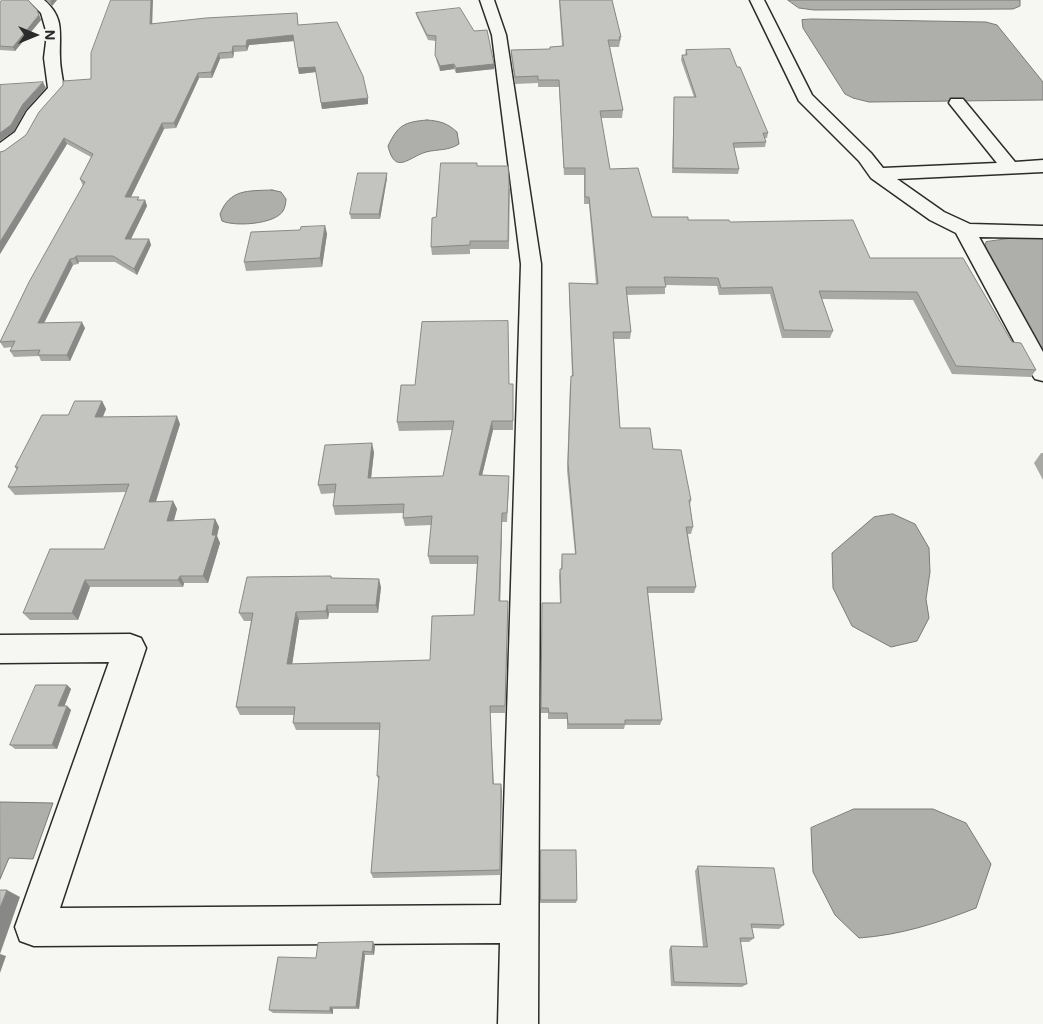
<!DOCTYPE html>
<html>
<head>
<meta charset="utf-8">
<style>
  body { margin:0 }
  #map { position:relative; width:1043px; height:1024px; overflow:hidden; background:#f6f6f2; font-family:Mali,sans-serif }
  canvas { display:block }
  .north { position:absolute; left:10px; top:10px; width:50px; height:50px; -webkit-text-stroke:4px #f6f6f2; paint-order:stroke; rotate:90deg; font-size:14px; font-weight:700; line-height:20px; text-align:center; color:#2b2b2b }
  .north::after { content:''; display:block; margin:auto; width:18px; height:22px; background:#2b2b2b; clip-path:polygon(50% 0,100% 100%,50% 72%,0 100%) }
</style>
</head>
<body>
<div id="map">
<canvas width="1043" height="1024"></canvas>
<div class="north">N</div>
</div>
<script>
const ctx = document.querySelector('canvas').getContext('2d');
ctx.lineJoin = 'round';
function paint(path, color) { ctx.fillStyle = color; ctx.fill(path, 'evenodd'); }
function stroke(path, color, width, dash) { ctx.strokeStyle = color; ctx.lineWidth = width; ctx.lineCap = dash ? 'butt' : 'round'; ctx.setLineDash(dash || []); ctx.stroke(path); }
const water = new Path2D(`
  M788 0H1020V6L1013 9 814 10 799 8Z
  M812 19 986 22 997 25 1043 82V100L869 102 853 98 845 94 803 28 802 20Z
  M427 120C440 121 447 123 457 132L459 144C448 151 438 149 426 152 409 157 395 176 388 146 398 125 404 122 427 120Z
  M272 190 281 192 286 199C286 202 285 208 283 211 275 224 236 227 222 221L220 214C230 189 247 191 272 190Z
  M1012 238H1043V360L983 252 986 242Z
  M893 514 915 524 929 548 930 572 926 599 929 618 917 641 891 647 852 626 833 588 832 553 874 517Z
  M0 802 53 803 33 859 9 858 0 879Z
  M854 809H933L966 823 991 864 976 908C938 923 901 935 859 938L835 915 813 872 811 828Z`);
paint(water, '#aeaeab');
stroke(water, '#7a7a78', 1);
const minor = new Path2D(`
  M28 0H44C65 18 59 33 60 58 60 68 63 79 64 89L40 117 28 139 6 155 0 156V143L15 132 27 111 48 88 44 58 47 34 41 13Z
  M480 0H494L506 35 541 264 538 1024H498L500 943 34 946 20 941 15 927 109 662 0 663V635L130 634 141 638 146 648 60 908 501 905 521 264 492 35Z
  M750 0H764L812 95 871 153 883 168 997 163 949 103 951 99H963L1015 162 1043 160V172L897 179 944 212 970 224 1043 226V238L979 237 1043 352V381L1035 379 1031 373 956 233 930 220 871 178 859 161 799 101Z`);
stroke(minor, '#2b2b2b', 3);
paint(minor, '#f6f6f2');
paint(new Path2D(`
  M46 0H57L52 6Z
  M559 0H612L621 37 619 47H610L623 110 622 118H601L610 169 652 217 688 220 730 222 870 258 1012 342 1036 370 1031 377 952 374 913 300 822 299 833 331 830 338H782L770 294 719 295 717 286 665 285V294L627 295 631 332 630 339H614L620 428 653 449 691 500 690 505 693 527 691 534H688L696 587 694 593H648L662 720 660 725H625L624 729H567V719H548V713H541L542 603H560L559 576 560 569H561L562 554H575L567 470 570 384 572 376 569 291V283L596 284 589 204H584V175H564L559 87H538V83L515 84 511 56V50L549 49 562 46Z
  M0 2 39 14 41 20 15 51 0 50Z
  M416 13 494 64V69L456 73 454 69 440 71 436 59V41L428 40 417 17Z
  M298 18V25L368 104 322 109 316 72 299 74 294 41 249 45 247 51 234 52 233 58 220 59 212 78H199L176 128 164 129 131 197 140 200H145L147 206 131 239H149L151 245 137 275 115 262H79L78 264 73 265 44 323 85 328 70 361H41L39 356 14 357 10 351 12 347 4 348 0 342 83 186 80 179 91 157 67 144 0 254V152L4 151 26 135 91 79 152 24Z
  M686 50 737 67 768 133 767 138H764L766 142 765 147 734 148 739 169 738 174 672 173 674 97H694L681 60 682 55H685Z
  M477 166 510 189 509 249H470V254L432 255 431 247 436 217Z
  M387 178 380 219H351L350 214Z
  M325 226 327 234 322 267 246 271 244 262 300 230Z
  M509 384H513V430H493L482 475 509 484 507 522H502L500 601 508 609 505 713H490L494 784H501L500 875 373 878 371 873 379 780 377 776 380 730H296L293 723 294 715H240L236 707 251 621H244L239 613 331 576 332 578 381 587 378 613H329L328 619 299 620 292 664 430 660 474 615 477 564H430L428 556 432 525 405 526 403 518V513L335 515 333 506 335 493 321 494 318 485 374 452 371 478 443 476 452 430 399 431 397 422Z
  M102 401 106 409 103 417 180 424 156 502 173 501 177 509 174 521 215 519 219 527 217 536 220 543 208 583H184L183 587H90L78 620H30L23 613 104 549 126 492 15 495 8 487 17 470 15 467 68 415Z
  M1041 453H1043V480L1034 463Z
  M67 685 71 689 64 706H67L71 710 57 749H15L10 745Z
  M541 850 577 900 576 903H540Z
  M698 866 784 925 779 929 752 928 754 938 749 942H740L747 984 742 987 671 986 669 950 671 946 703 947 695 871Z
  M373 942 375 946 374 955H365L359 1009H333V1014L273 1013 269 1010 316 958Z`), '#a8a8a5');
paint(new Path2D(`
  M52 0H57L52 6 50 1Z
  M151 0H153L152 30 150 24Z
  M37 10 41 20 15 51 13 47Z
  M293 35 294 41 249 45 247 51 246 46 247 40Z
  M233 46 234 52 233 58 232 52Z
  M219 53 220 59 212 78 211 72Z
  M454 64V69L440 71V66Z
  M494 64V69L456 73V68Z
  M315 67 316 72 299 74 298 68Z
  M198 73 199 78 176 128 174 123Z
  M43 82 46 88 26 110 14 131 0 141V133L23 104Z
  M368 98V104L322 109 321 103Z
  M162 123 164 129 128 203 125 197Z
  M64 138 67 144 0 254V242Z
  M387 173V178L380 219 379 214Z
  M145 200 147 206 128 245 125 239Z
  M325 226 327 234 322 267 320 258Z
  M149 239 151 245 137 275 134 269Z
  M76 256 79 262 78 264 75 258Z
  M70 259 73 265 41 329 38 323Z
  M82 322 85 328 70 361 67 355Z
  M102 401 106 409 99 425 95 417Z
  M177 416 180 424 153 510 149 502Z
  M492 421 493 430 480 484 479 475Z
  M372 443 374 452 370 487 368 478Z
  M173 501 177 509 171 529 167 521Z
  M502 513V522L500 609 499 601Z
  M215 519 219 527 217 536 220 543 208 583 203 576Z
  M180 576 184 583 183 587 178 580Z
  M379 579 381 587 378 613 376 605Z
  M85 580 90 587 78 620 72 613Z
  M508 601V609L505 713V706Z
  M327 605 329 613 328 619 326 611Z
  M296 612 299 620 291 672 287 664Z
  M67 685 71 689 63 710 58 706Z
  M67 706 71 710 57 749 52 745Z
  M501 784 502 791 500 875V870Z
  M7 890 20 897 0 954V908Z
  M373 942 375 946 374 955 372 952Z
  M363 951 365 955 359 1009 356 1007Z
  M0 954 6 956 0 973Z
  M330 1007 333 1009V1014L330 1011Z`), '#888886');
const building = new Path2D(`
  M3 0H28L37 10 39 15 13 47 0 46V2Z
  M111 0H151L150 24 206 18 297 13 298 25 337 22 363 76 368 98 321 103 315 67 298 68 293 35 247 40 246 46H233L232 52 219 53 211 72 198 73 174 123H162L125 197H139L137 200H145L125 239H149L134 269 113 256H76L75 258 70 259 38 323 82 322 67 355H38L40 350 10 351 15 341 0 342 29 282 85 182 80 179 93 154 64 138 0 242V152L4 151 26 135 39 112 63 85V81L91 79V53Z
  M560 0H612L621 37H619L620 40H608L623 110 600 111 610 169 638 168 652 217H688V220H729L730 222 853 220 870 258H963L1012 342 1021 343 1036 370 956 366 917 292 819 291 833 331 784 330 772 287 721 288 718 278 664 277 666 287H626L631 332H613L620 428H650L653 449 681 450 691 500H689L693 527H686L696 587H647L662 720H625V724H568L567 713H549L548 708H541L542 603H561L560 569H562V554H576L568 463 571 376H573L569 283 598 284 589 197H585V168H564L559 80H538V76L515 77 511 50 550 49V47L563 46Z
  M460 8 474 31 487 30 494 64 456 68 454 64 440 66 435 55 436 36 427 35 416 13Z
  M730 49 737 67H740L768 133H763L766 142 733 143 739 169 673 168 674 97H696L682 55H687L686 50Z
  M43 82 23 104 11 125 0 133V85Z
  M441 163H477V166H508L509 181 508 241H470V245L431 247 432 218 436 217Z
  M358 173H387L379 214H350Z
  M325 226 320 258 244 262 251 232 300 230 301 227Z
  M508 321 509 384H513V421H492L479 475 509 476 507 513H502L499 601H508L505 706H490L493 784H501L500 870 371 873 379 776H377L380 723H293L295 707H236L253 613H239L247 577 331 576V578L379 579 376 605H327L326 611 296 612 287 664 430 660 432 616 474 615 478 556H428L432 516 403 518 404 504 333 506 336 484 318 485 325 445 372 443 368 478 443 476 454 421 397 422 401 385H415L422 322Z
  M75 401H102L95 417 177 416 149 502 173 501 167 521 215 519 212 535H216L203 576H180L178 580H85L72 613H23L50 549H104L129 484 8 487 18 467H15L42 415H68Z
  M36 685H67L58 706H67L52 745H10Z
  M541 850H576L577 900H541Z
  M698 866 774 868 784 925 751 924 754 938H740L747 984 674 982 671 946 707 947Z
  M0 890H7L0 908Z
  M373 942 372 952 363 951 356 1007H330V1011L269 1010 278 957 316 958 318 943Z`);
paint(building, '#c3c3c0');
stroke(building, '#888886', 1);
</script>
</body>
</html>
